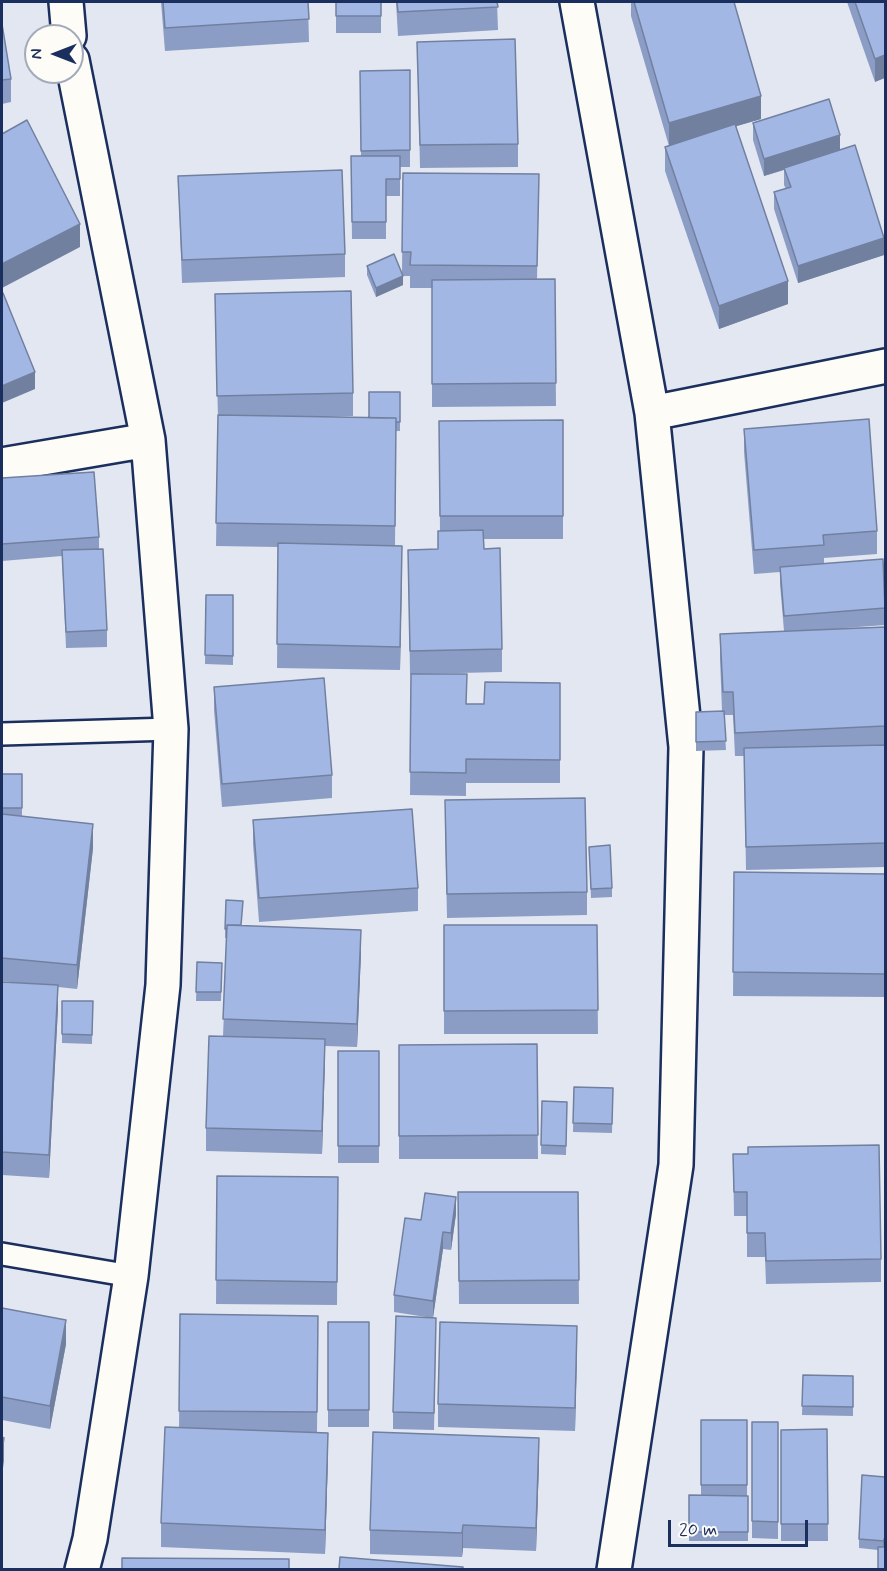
<!DOCTYPE html>
<html>
<head>
<meta charset="utf-8">
<style>
  body { margin:0 }
  #map { position:relative; width:887px; height:1571px; overflow:hidden; background:#e2e7f2; font-family:Mynerve,sans-serif }
  canvas { display:block }
  .frame { position:absolute; inset:0; border:3px solid #1b2f5e; pointer-events:none }
  .north { position:absolute; left:24px; top:24px; width:60px; height:60px; box-sizing:border-box; background:#fdfcf7; border:2px solid #a3aaba; border-radius:50%; rotate:270deg; font-size:16px; font-weight:700; line-height:24px; text-align:center; color:#1b2f5e }
  .north::after { content:''; display:block; margin:auto; width:21px; height:27px; background:#1b2f5e; clip-path:polygon(50% 0,100% 100%,50% 72%,0 100%) }
  .scale { position:absolute; left:668px; top:1520px; width:140px; height:27px; box-sizing:border-box; border:3px solid #1b2f5e; border-top:0; padding-left:8px; font-size:18px; line-height:21px; white-space:nowrap; color:#1b2f5e; -webkit-text-stroke:4px #fdfcf7; paint-order:stroke }
</style>
</head>
<body>
<div id="map">
<canvas width="887" height="1571"></canvas>
<div class="frame"></div>
<div class="north">N</div>
<div class="scale">20 m</div>
</div>
<script>
const ctx = document.querySelector('canvas').getContext('2d');
ctx.lineJoin = 'round';
function stroke(path, color, width, dash) { ctx.strokeStyle = color; ctx.lineWidth = width; ctx.lineCap = dash ? 'butt' : 'round'; ctx.setLineDash(dash || []); ctx.stroke(path); }
function paint(path, color) { ctx.fillStyle = color; ctx.fill(path, 'evenodd'); }
const lane = new Path2D(`
  M2 734 171 729
  M2 1254 131 1276`);
const street = new Path2D(`
  M66 2 69 36
  M577 2 652 413 686 747 676 1165 614 1570
  M72 60 148 440 171 729 163 985 131 1276 90 1539 82 1570
  M652 413 886 366
  M2 465 148 440`);
stroke(lane, '#1b2f5e', 26);
stroke(street, '#1b2f5e', 38);
stroke(lane, '#fdfcf7', 21);
stroke(street, '#fdfcf7', 33);
paint(new Path2D(`
  M161 2H308L309 42 165 51Z
  M336 2H381V33H336Z
  M396 2H497L498 30 398 36Z
  M631 2H734L761 119 736 126 788 304 719 329 665 171V147L669 146 631 16Z
  M847 2H885L875 82Z
  M2 24 11 79V102L2 104Z
  M417 42 518 144V167L420 168Z
  M410 70V167H400V196H386V239H352L351 156H361L360 71Z
  M753 123 840 150 884 255 798 283 774 209V192L786 189 784 185V170L764 176 753 140Z
  M403 173 539 174 537 280 555 279 556 406 432 407V288H410V276H403V285L376 297 367 275V266L402 272Z
  M178 176 345 254V277L182 283Z
  M215 294 353 393V416L317 417 369 418 400 392V431H396L395 546 402 569 400 670 277 668 278 547 216 546 218 419Z
  M563 420V539H483L484 549 502 649V672L417 674 467 704H484L560 683V783H466V796L410 795 411 674H410L408 550 438 549 440 531 439 421Z
  M744 429 877 531V554L824 558V563L885 608V625L844 628 885 627V867L746 870 744 756H735L733 715H724L726 750 696 751V712L722 711 720 658V634L784 631 780 584V572L754 574 744 452Z
  M2 478 99 537V549L107 630V647L66 648 62 556 2 561Z
  M206 595H233V665L205 664Z
  M214 687 332 775V798L222 807 214 710Z
  M2 774H22V816L93 848 77 989 58 987V1008L49 1178 2 1175V982L21 983 2 981Z
  M253 820 418 888V911L259 922 253 844Z
  M445 824 587 892V915L447 918Z
  M589 847 612 888V897L591 898Z
  M734 872 885 874V997L733 996Z
  M242 925 361 953 357 1047 325 1046 322 1154 206 1151V1128L223 1036 227 938H225V929Z
  M444 925H597L598 1034H444Z
  M197 962 222 963 221 1001H196Z
  M93 1001 92 1044 62 1043V1034Z
  M537 1044 538 1159H399V1045Z
  M338 1051H379V1163H338Z
  M574 1087 613 1088 612 1133 573 1132Z
  M542 1101 567 1102 566 1155 541 1154Z
  M733 1154 881 1259V1282L766 1284 765 1257H747V1216H734Z
  M217 1176 338 1177 337 1305 216 1304Z
  M458 1192H578L579 1304H459Z
  M456 1214 451 1250 443 1249 433 1317 436 1334 434 1430 393 1429V1412L426 1317 394 1312V1295L421 1220Z
  M2 1308 66 1344 50 1429 2 1420Z
  M180 1314 318 1316 317 1433 328 1456 325 1554 161 1547V1523L179 1428Z
  M328 1322H369V1427H328Z
  M577 1349 575 1431 438 1427V1404Z
  M803 1375 853 1376V1416L802 1415Z
  M701 1420H747V1496H748V1541H689V1495H701Z
  M752 1422H778V1539L752 1538Z
  M827 1429 828 1541H781V1430Z
  M539 1461 536 1551 463 1548 462 1557 370 1554V1530Z
  M885 1477V1569L878 1550 859 1548V1539Z`), '#8c9dc5');
paint(new Path2D(`
  M885 55V78L875 82V59Z
  M761 96V119L669 146V123Z
  M840 135V152L764 176V159Z
  M80 224V247L2 288V264Z
  M884 238V255L798 283V266Z
  M403 276V285L376 297V288Z
  M788 281V304L719 329V306Z
  M35 372V389L2 403V386Z
  M402 546V569L400 670V647Z
  M93 824V848L77 989V965Z
  M361 930V953L357 1047V1024Z
  M58 985V1008L49 1178V1155Z
  M325 1039V1062L322 1154V1131Z
  M456 1197V1214L451 1250V1233Z
  M443 1232V1249L433 1318V1301Z
  M66 1320V1344L50 1429V1406Z
  M577 1326V1349L575 1431V1408Z
  M328 1433V1456L325 1554V1530Z
  M4 1438V1461L2 1475V1451Z
  M539 1438V1461L536 1551V1528Z
  M463 1525V1548L462 1557V1533Z`), '#7280a0');
const building = new Path2D(`
  M163 2H308L309 19 165 28Z
  M336 2H381V16H336Z
  M397 2H497L498 7 398 12Z
  M634 2H734L761 96 669 123Z
  M855 2H885V55L875 59Z
  M2 24 11 79 2 80Z
  M515 39 518 144 420 145 417 42Z
  M410 70V150L361 151 360 71Z
  M829 99 840 135 764 159 753 123Z
  M27 120 80 224 2 264V134Z
  M735 124 788 281 719 306 665 147Z
  M855 145 884 238 798 266 774 192 791 187 784 168Z
  M351 156H400V179H386V222H352Z
  M342 170 345 254 182 260 178 176Z
  M403 173 539 174 537 266 410 265 411 252H402Z
  M394 254 403 276 376 288 367 266Z
  M555 279 556 383 432 384V280Z
  M351 291 353 393 217 396 215 294Z
  M3 293 35 372 2 386V294Z
  M369 392H400V422H396V418H369Z
  M218 415 396 418 395 526 216 523Z
  M869 419 877 531 823 535 824 545 754 550 744 429Z
  M563 420V516H440L439 421Z
  M94 472 99 537 2 544V478Z
  M483 530 484 549 500 548 502 649 410 651 408 550 438 549V531Z
  M278 543 402 546 400 647 277 644Z
  M103 549 107 630 66 632 62 550Z
  M883 559 885 608 784 616 780 567Z
  M206 595H233V656L205 655Z
  M885 627V726L735 733 733 692H723L720 634Z
  M411 674H467L466 704H484L485 682 560 683V760L466 759V773L410 772Z
  M324 678 332 775 222 784 214 687Z
  M724 711 726 741 696 742V712Z
  M885 745V843L746 847 744 748Z
  M2 774H22V808H2Z
  M585 798 587 892 447 894 445 800Z
  M412 809 418 888 259 898 253 820Z
  M2 814 93 824 77 965 2 958Z
  M610 845 612 888 591 889 589 847Z
  M734 872 885 874V974L733 972Z
  M226 900 243 901 241 925H227V929H225Z
  M227 925 361 930 357 1024 223 1019Z
  M444 925H597L598 1010 444 1011Z
  M197 962 222 963 221 992H196Z
  M2 982 58 985 49 1155 2 1152Z
  M62 1001H93L92 1035 62 1034Z
  M209 1036 325 1039 322 1131 206 1128Z
  M537 1044 538 1135 399 1136V1045Z
  M338 1051H379V1146H338Z
  M574 1087 613 1088 612 1124 573 1123Z
  M542 1101 567 1102 566 1146 541 1145Z
  M879 1145 881 1259 766 1261 765 1233H747V1192H734L733 1154H748V1147Z
  M217 1176 338 1177 337 1282 216 1280Z
  M458 1192H578L579 1280 459 1281Z
  M425 1193 456 1197 451 1233 443 1232 433 1301 394 1295 405 1218 421 1220Z
  M2 1308 66 1320 50 1406 2 1397Z
  M180 1314 318 1316 317 1412 179 1411Z
  M396 1316 436 1318 434 1413 393 1412Z
  M328 1322H369V1410H328Z
  M440 1322 577 1326 575 1408 438 1404Z
  M803 1375 853 1376V1407L802 1406Z
  M701 1420H747V1485H701Z
  M752 1422H778V1522L752 1521Z
  M165 1427 328 1433 325 1530 161 1523Z
  M827 1429 828 1524H781V1430Z
  M373 1432 539 1438 536 1528 463 1525 462 1533 370 1530Z
  M2 1437 4 1438 2 1451Z
  M862 1475 885 1477V1539H884V1541L859 1539Z
  M689 1495 748 1496V1532H689Z
  M884 1539H885V1569H878V1547H884Z
  M340 1557 463 1567V1569H339Z
  M122 1558 289 1559V1569H122Z`);
paint(building, '#a3b7e5');
stroke(building, '#7280a0', 1.5);
</script>
</body>
</html>
